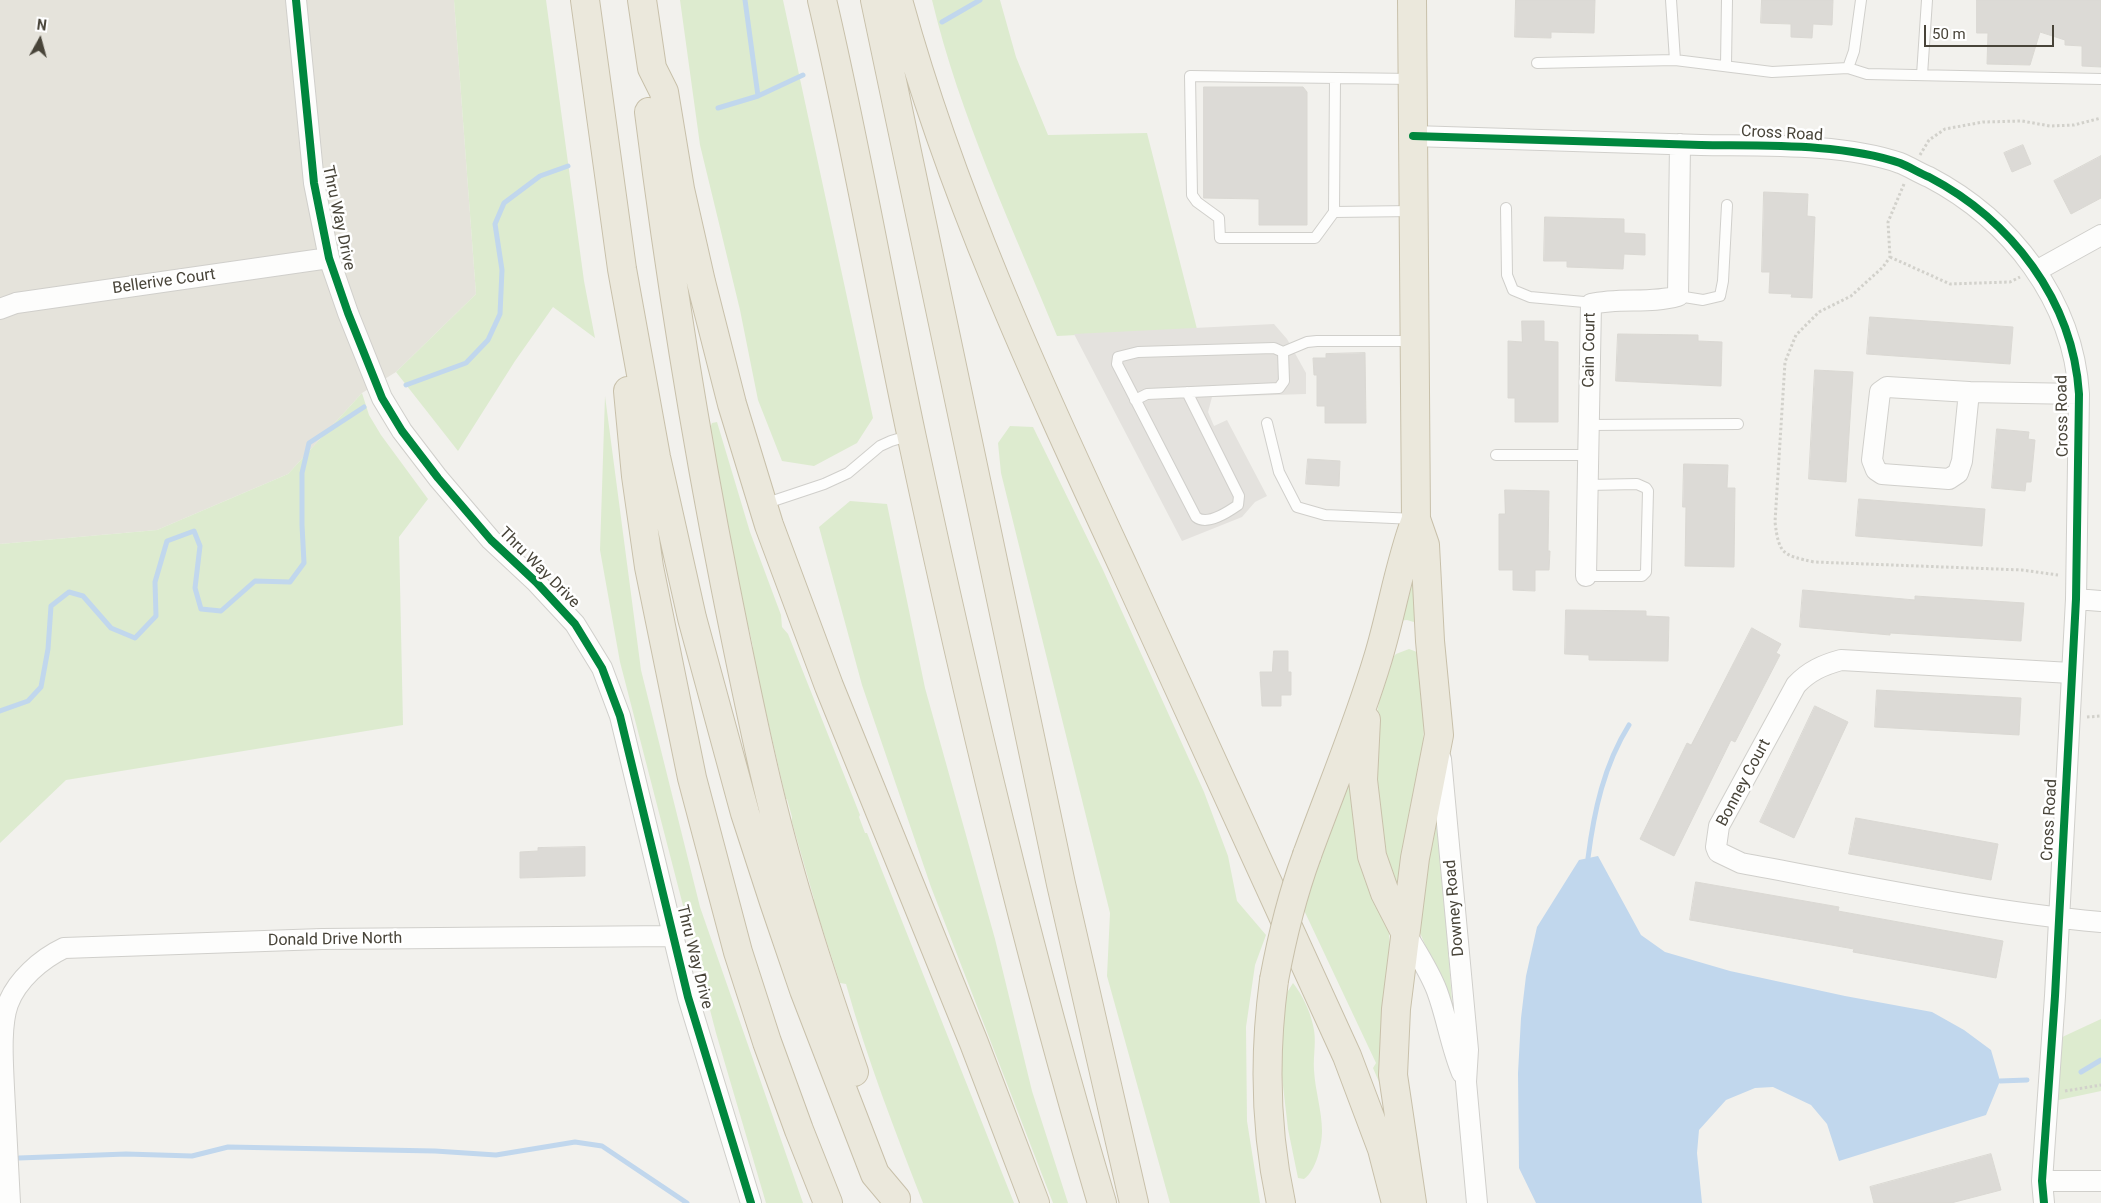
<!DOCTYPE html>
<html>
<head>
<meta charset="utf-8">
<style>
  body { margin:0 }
  #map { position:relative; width:2101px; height:1203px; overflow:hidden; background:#f2f1ed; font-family:Roboto,sans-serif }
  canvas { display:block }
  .north { position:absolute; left:15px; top:15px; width:50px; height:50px; -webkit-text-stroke:4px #fff; paint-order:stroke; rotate:7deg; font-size:14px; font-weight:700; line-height:20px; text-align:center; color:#484439 }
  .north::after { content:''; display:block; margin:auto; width:18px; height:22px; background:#484439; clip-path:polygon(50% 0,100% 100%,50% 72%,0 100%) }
  .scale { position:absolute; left:1924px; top:25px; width:130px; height:22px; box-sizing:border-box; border:2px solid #484439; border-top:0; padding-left:6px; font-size:15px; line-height:18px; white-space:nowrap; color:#484439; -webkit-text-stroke:4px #fff; paint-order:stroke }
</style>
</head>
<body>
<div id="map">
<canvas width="2101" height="1203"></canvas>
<div class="north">N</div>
<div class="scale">50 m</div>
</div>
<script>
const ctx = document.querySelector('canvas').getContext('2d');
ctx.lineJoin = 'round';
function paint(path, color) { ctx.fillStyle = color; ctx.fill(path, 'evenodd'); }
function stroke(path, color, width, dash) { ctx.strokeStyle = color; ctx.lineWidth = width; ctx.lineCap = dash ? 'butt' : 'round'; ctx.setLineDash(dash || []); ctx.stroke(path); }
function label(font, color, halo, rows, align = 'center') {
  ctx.font = font + ' Roboto,sans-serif'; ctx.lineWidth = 5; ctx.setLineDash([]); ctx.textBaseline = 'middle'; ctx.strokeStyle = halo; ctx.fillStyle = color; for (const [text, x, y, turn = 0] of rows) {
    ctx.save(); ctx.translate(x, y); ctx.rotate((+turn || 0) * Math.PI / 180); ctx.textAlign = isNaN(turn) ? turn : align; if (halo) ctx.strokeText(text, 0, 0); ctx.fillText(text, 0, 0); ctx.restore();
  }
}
paint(new Path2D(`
  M0 0H454L476 294 396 372 362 393 288 474 157 530 0 544Z`), '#e5e3db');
paint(new Path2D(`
  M454 0H546L584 281 595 338 553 307 515 361 458 451 396 372 476 294Z
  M680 0H783L873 418 857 443 814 466 782 461 758 400 740 310 700 145Z
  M932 0H1000L1016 57 1048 135 1147 133 1197 329 1057 336C1012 226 960 117 932 0Z
  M362 393 369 415 381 435 428 499 399 537 403 725 66 780 0 843V544L157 530 288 474Z
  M605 396 641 670 700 907 803 1203H766L716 1033 620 662 600 550Z
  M717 422 750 532 781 615 782 627 788 634 860 815 859 817 865 833H867L1014 1203H923C895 1131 867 1059 846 984L840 983 813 900 814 899 792 822V817L787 799H786L751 648 753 647 749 629H747L730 545H732L728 527 726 526 710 428 712 423Z
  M1010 426 1033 427 1103 570 1204 792 1228 856 1237 901 1266 935 1255 965 1246 1027 1247 1121 1260 1203H1170L1107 976 1110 913 1001 473 998 443Z
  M850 501 887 504 925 688 995 939 1032 1091 1068 1203H1053L931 887 862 685 819 527Z
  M1413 552 1417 623 1407 620 1398 621Z
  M1409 649 1417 652C1419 669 1422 686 1423 702 1428 763 1410 830 1399 890L1394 892 1374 829 1376 718 1386 665 1396 654Z
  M1350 775 1356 835 1389 933 1390 949 1382 1082H1379L1373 1068 1376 1063 1302 906Z
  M1437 803 1452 1001 1449 1002 1418 928Z
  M1293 983C1302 994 1310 1011 1313 1025 1317 1040 1313 1055 1314 1070 1315 1090 1322 1111 1322 1131 1322 1145 1316 1171 1304 1179L1298 1178 1288 1129 1279 1051 1285 996Z
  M2101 1019V1091L2054 1101 2058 1039Z`), '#ddebcf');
paint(new Path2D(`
  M1274 324 1287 339 1306 373V394L1212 397 1208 412 1214 426 1227 420 1267 496 1255 502 1242 517 1182 541 1074 334Z`), '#e4e2de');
paint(new Path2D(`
  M1598 856 1641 935 1665 952 1730 971 1845 996 1932 1012 1964 1030 1991 1050 2000 1081 1986 1115 1839 1161 1827 1124 1811 1105 1773 1087 1755 1088 1726 1100 1699 1130 1697 1153 1702 1203H1536L1519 1168 1518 1073 1521 1018 1526 976 1537 927 1579 860Z`), '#c1d7ed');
stroke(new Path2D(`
  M745 0 758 96
  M942 22 980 0
  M718 108 758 96 803 75
  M406 385 466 363 488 340 500 314 502 270 495 224 504 203 540 176 568 166
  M0 711 28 701 41 687 48 649 51 606 69 592 83 596 111 628 135 638 156 616 155 582 167 541 194 531 200 546 195 588 201 609 221 611 255 581 290 582 304 563 302 525V473L309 443 364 407
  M1588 858C1594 811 1604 765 1629 725
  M2081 1072 2101 1060
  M2000 1081 2027 1080
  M19 1158 126 1154 192 1156 228 1147 435 1151 496 1155 575 1142 602 1146 687 1203`), '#c1d7ed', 5);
const building = new Path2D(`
  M1516 0H1595L1594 33 1551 32V38L1515 37Z
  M1762 0H1833L1832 25 1813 24 1812 38 1791 37V24L1761 23Z
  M1977 0H2101V67L2082 66V46L2065 45V40L2040 32 2030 65 1987 64 1988 33H1977Z
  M1204 87H1303L1307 92V225H1259V199L1204 198Z
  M2023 145 2031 164 2012 172 2004 153Z
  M2101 156V198L2071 214 2054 181Z
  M1764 192 1808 194 1807 216 1815 217 1812 298 1791 297 1792 294 1769 293 1770 272H1762Z
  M1545 217 1624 219V233L1645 234V255L1624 254 1623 269 1567 267V261H1544Z
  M1870 317 2013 327 2010 364 1867 354Z
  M1522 321H1544V341L1558 342V422H1515V398H1508V341L1522 342Z
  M1618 334 1698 335V341L1722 342 1721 386 1616 381Z
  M1365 353 1366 423H1325V406H1317V375H1314L1313 358H1326V354Z
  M1815 370 1853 372 1846 482 1809 479Z
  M1997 429 2029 432 2028 439 2035 440 2031 482H2026L2025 491 1992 488Z
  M1308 459 1340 461 1339 486 1306 484Z
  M1684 464 1728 465 1727 488H1735L1734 567 1685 566 1686 507H1683Z
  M1505 490 1549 491 1548 551H1550L1549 570H1535V591L1513 590V570H1499V514H1505Z
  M1859 499 1985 509 1982 546 1856 536Z
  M1803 590 1915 600V596L2024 603 2021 641 1890 633V635L1800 627Z
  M1566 610 1646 611V616L1669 617 1668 661 1589 660V655L1565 654Z
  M1752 628 1781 644 1776 653 1780 655 1735 742 1731 740 1674 856 1640 839 1687 743 1691 745Z
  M1274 651H1288V672H1291V695H1281V706H1262L1260 672H1272Z
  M1877 690 2021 698 2019 735 1875 727Z
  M1815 706 1848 722 1794 838 1760 822Z
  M1856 818 1998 844 1991 880 1849 854Z
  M585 847V876L520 878V852L538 851V848Z
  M1696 882 1839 907 1838 911 2003 941 1996 978 1853 952 1854 949 1690 920Z
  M1991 1154 2001 1190 1951 1203H1874L1870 1187Z`);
paint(building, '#dcdad6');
stroke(building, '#dad8d3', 1);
const lane = new Path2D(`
  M1671 0 1675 60 1772 72 1848 68 1854 51 1861 0
  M1537 63 1675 60
  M1726 65 1727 0
  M1848 68 1867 74 2101 79
  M1922 75 1927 0
  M1335 79 1334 212 1315 238H1220L1219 218 1197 202 1192 195 1190 76 1412 79
  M1506 208 1507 275 1513 290 1530 297 1584 302 1591 304
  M1334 212 1413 211
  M1678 296 1703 300 1720 296 1723 281 1727 205
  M1187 392 1239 496 1238 505C1228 512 1207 526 1196 517L1117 364 1118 357 1138 352 1274 348 1283 352 1307 342 1317 341H1415
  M1135 400 1147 394 1279 388 1284 381 1283 352
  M1267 423 1279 472 1297 507 1325 515 1415 519
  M1589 425 1738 424
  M1496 455H1588
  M764 504 824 484 848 473 880 446 891 441 911 435
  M1586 576H1642L1646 572 1648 491 1646 488 1637 484 1588 485`);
const street = new Path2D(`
  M296 0 314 183 329 258 348 313 382 398 402 431 438 478 491 540 536 582 575 624 602 668 620 716 688 997 751 1203
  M1413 136C1509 139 1605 142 1701 145 1762 146 1843 143 1900 163 1910 167 1919 173 1929 177 2011 220 2073 300 2079 394L2076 599 2055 996 2042 1181 2044 1203
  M2036 271 2101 235
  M0 309 16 303 329 258
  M1969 392 1962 461 1958 473 1949 479 1882 474 1876 470 1872 460 1880 392 1887 387 1969 392 2079 394
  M1586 576 1591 304C1620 297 1650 304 1678 296L1680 144
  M2076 599 2101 601
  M2071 673 1841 660C1823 665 1809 671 1796 685L1719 826 1716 847 1718 852 1741 863C1860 885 1980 911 2101 922
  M1441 759 1468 1050 1466 1082 1477 1203
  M1405 932C1416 951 1429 970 1437 991 1447 1018 1451 1047 1462 1073
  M2042 1181H2101
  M10 1203C8 1165 6 1126 4 1088 3 1064 0 1026 8 1004 17 980 41 959 64 948L322 939 674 936`);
const highway = new Path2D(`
  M585 0 622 269 656 457 692 618 745 813 774 902 804 990 875 1174 896 1199
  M642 0 652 68 664 92 680 189 701 282 732 404 769 525 829 686 974 1043 1035 1203
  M822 0C856 145 881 292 912 438 967 695 1027 951 1102 1203
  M875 0 1061 884 1134 1203
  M898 0C952 198 1038 382 1124 568 1199 730 1273 893 1347 1056L1382 1149 1396 1203
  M1412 0 1416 519 1425 545 1430 641 1439 735 1415 858 1396 1009 1393 1075 1412 1203
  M649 112C669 270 694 428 725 585 740 661 755 737 774 812 796 900 825 987 854 1072
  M628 391 636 476 649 567 692 778 738 952 767 1042 799 1130 828 1203
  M1366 720 1363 780 1372 856 1385 893 1405 932
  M1307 855C1331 789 1358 725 1378 658 1392 612 1399 564 1416 519
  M1274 980C1264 1054 1265 1129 1281 1203`);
stroke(lane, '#d0cfcb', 12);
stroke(street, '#d0cfcb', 22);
stroke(highway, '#c8c0aa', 30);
stroke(new Path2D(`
  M1920 155 1929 140 1945 129 1983 122 2022 121 2050 126 2074 125 2101 118
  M1904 184 1888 222 1890 257 1883 267 1851 296 1819 312 1796 335 1785 362 1775 522C1779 555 1783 555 1814 562L2022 570 2058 575
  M1890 257 1950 284 2010 282 2020 277
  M2087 717 2101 716
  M2065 1091 2101 1085`), '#d2d1cb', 3, [2.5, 2.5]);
stroke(lane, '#fdfdfc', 10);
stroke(street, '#fdfdfc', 20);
stroke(highway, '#ebe8dc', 28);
const highwayBridge = new Path2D(`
  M1274 980C1282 937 1292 896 1307 855`);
stroke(highwayBridge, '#c8c0aa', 30, []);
stroke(highwayBridge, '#ebe8dc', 28);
stroke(new Path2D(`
  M296 0 314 183 329 258 348 313 382 398 402 431 438 478 491 540 536 582 575 624 602 668 620 716 688 997 751 1203
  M1413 136C1509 139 1605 142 1701 145 1762 146 1843 143 1900 163 1910 167 1919 173 1929 177 2011 220 2073 300 2079 394L2076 599 2055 996 2042 1181 2044 1203`), '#00873e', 8);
label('16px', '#484439', '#fff', [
  ["Cross Road",1782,134,3],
  ["Thru Way Drive",338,218,78],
  ["Bellerive Court",164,282,-8],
  ["Cain Court",1590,350,-89],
  ["Cross Road",2063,416,-91],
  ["Thru Way Drive",539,568,45],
  ["Bonney Court",1744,783,-62],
  ["Cross Road",2050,820,-87],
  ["Downey Road",1455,908,-95],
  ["Donald Drive North",335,940,-1],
  ["Thru Way Drive",694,957,76]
]);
</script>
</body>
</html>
